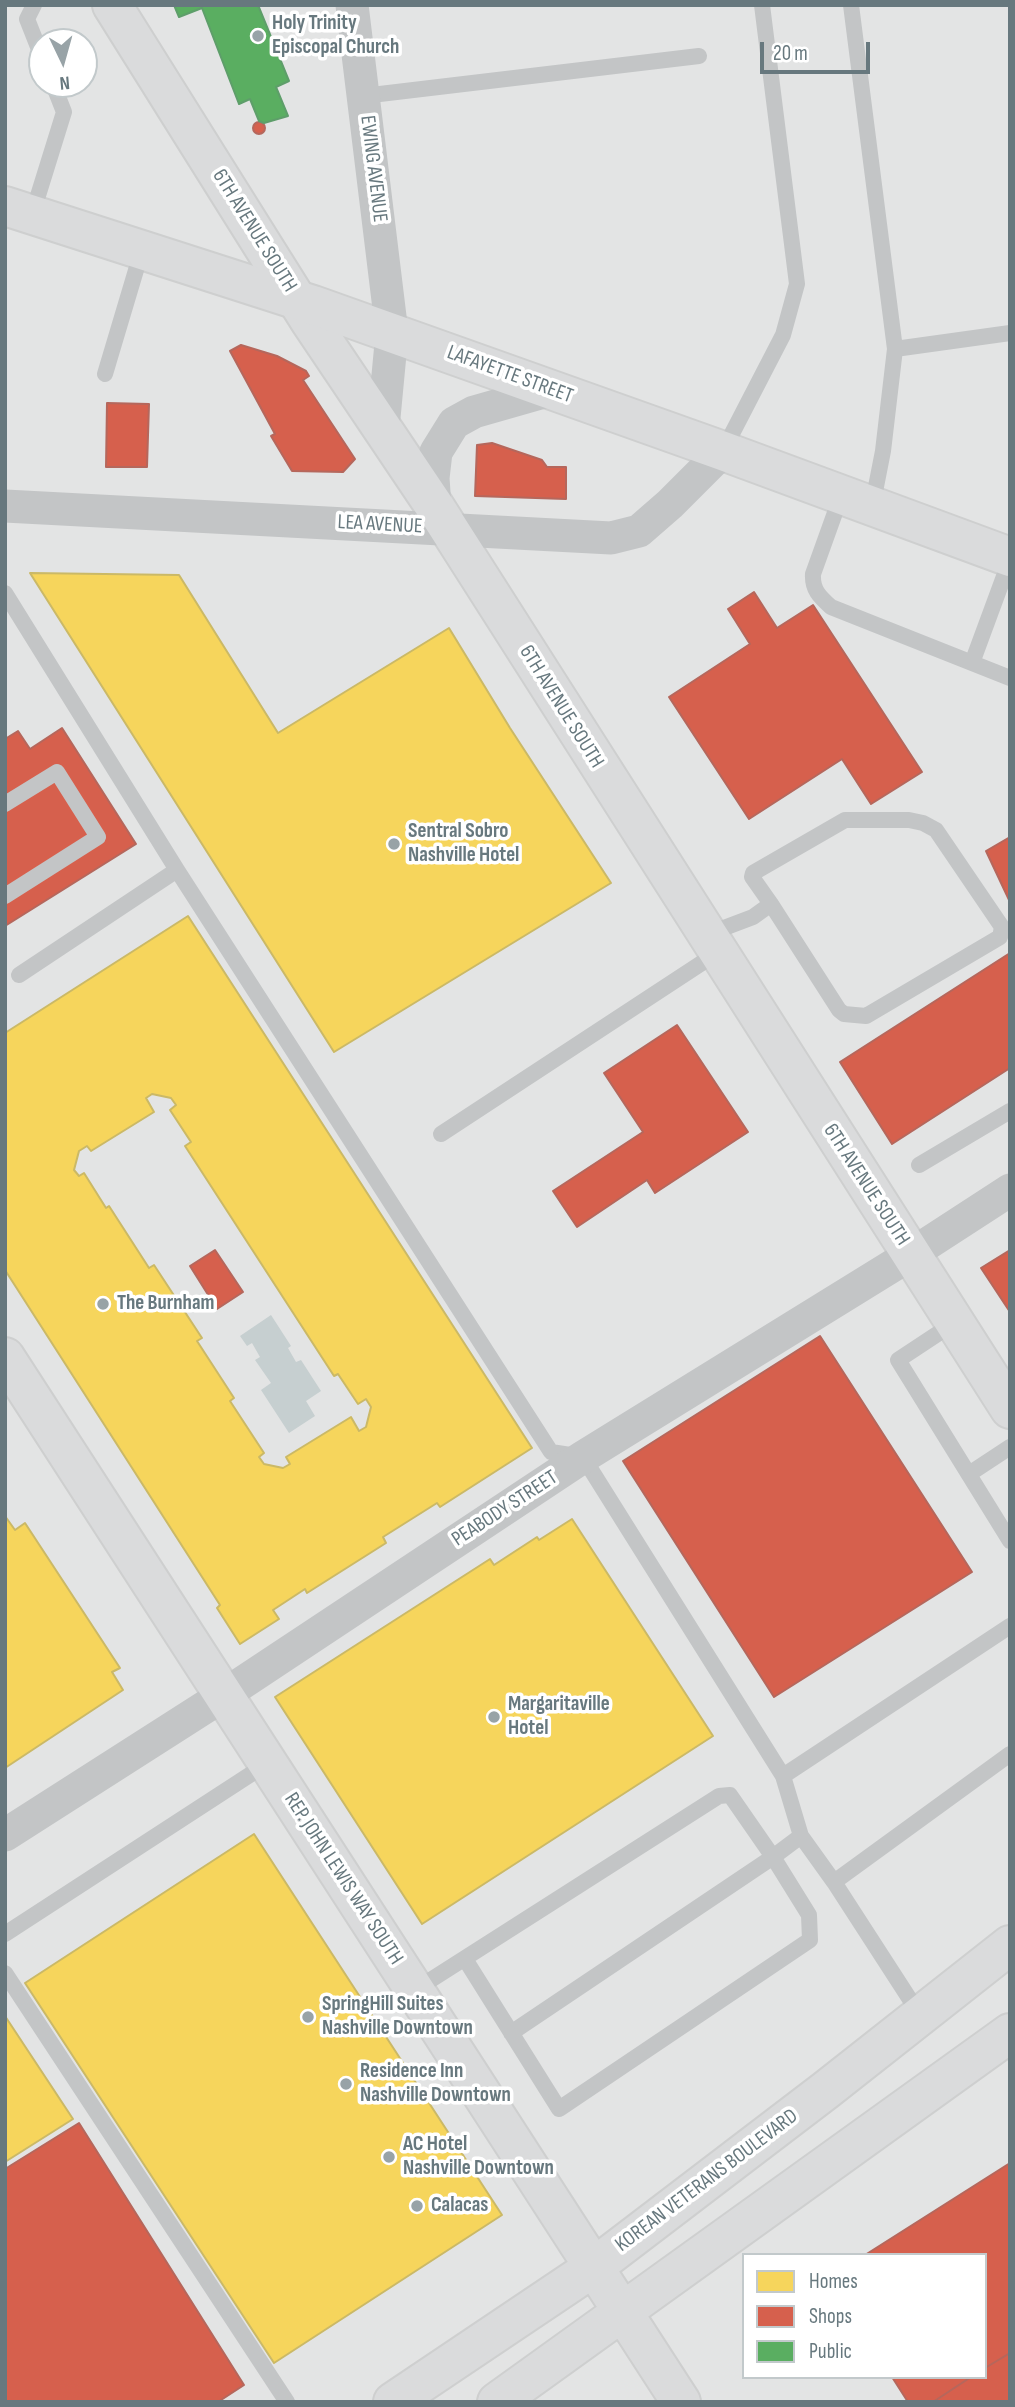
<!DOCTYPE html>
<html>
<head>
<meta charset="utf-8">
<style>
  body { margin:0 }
  #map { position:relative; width:1015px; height:2407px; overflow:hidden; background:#f3f3f2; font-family:"Sofia Sans Condensed",sans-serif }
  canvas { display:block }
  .frame { position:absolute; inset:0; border:7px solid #67787e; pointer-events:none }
  .legend { position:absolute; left:742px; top:2253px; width:245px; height:126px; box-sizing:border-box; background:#fff; border:2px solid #c2c9cb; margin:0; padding:9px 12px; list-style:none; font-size:21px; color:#67787e }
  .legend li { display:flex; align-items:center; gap:14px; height:35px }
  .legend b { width:35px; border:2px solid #c2c9cb }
  .north { position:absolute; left:28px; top:28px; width:70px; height:70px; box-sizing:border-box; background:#fff; border:2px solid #c2c9cb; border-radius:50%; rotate:175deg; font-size:19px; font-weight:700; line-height:28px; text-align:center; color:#67787e }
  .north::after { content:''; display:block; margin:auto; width:24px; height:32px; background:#98a3a7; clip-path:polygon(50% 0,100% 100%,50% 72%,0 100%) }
  .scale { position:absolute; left:760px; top:42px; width:110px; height:32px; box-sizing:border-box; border:4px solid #67787e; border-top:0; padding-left:9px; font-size:21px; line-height:24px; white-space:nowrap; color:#67787e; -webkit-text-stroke:5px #fff; paint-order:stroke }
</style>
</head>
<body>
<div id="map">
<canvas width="1015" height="2407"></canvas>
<div class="frame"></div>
<ul class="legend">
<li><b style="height:19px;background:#f6d55c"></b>Homes</li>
<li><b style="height:19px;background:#d6604d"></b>Shops</li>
<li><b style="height:19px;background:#5aae61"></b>Public</li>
</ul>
<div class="north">N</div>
<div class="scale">20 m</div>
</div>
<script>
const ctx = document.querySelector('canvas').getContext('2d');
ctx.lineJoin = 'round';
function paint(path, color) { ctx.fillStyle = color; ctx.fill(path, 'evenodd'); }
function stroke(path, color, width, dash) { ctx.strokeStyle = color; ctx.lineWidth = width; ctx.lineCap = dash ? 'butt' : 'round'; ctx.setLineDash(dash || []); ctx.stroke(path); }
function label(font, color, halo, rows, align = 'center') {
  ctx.font = font + ' "Sofia Sans Condensed",sans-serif'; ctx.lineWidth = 7; ctx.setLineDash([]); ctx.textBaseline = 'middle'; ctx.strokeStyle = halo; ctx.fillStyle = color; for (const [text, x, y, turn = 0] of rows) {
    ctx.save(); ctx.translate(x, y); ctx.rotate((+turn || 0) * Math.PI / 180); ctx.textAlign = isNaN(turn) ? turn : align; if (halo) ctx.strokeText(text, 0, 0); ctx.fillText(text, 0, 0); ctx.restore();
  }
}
paint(new Path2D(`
  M5 5H1010V2402H5ZM42 42H84V84H42ZM744 2255H985V2377H744Z`), '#e3e4e4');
paint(new Path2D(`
  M271 1315 291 1346 288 1348 296 1362 301 1360 321 1391 306 1401 315 1416 289 1433 261 1390 271 1383 255 1360 260 1357 252 1343 247 1346 240 1336Z`), '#c6cfd0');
const homes = new Path2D(`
  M30 573 179 575 278 733 449 628 510 728 611 883 334 1052Z
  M188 916 532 1448 440 1507 437 1503 383 1537 386 1543 307 1593 305 1589 273 1610 279 1619 240 1644 217 1608 220 1605 5 1270V1033ZM152 1094 171 1098 176 1105 170 1110 191 1142 185 1146 334 1376 338 1374 358 1404 366 1399 371 1407 366 1427 359 1431 351 1417 286 1457 290 1464 283 1468 264 1464 259 1457 264 1453 230 1401 234 1398 197 1341 202 1338 154 1265 149 1268 109 1206 106 1208 84 1173 79 1176 74 1170 79 1151 87 1146 91 1151 154 1112 146 1098Z
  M5 1516 15 1530 25 1523 120 1668 112 1672 123 1690 5 1768Z
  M572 1519 713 1736 422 1924 275 1697 490 1559 494 1565 537 1537 539 1540Z
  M254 1834 502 2215 274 2363 25 1983Z
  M5 2016 73 2119 5 2162Z`);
paint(homes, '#f6d55c');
stroke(homes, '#cbb966', 2);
const shops = new Path2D(`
  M253 128a6 6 0 1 1 12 0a6 6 0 1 1-12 0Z
  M241 345 277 356 306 371 309 376 303 380 355 459 343 472 292 471 271 436 275 434 230 351Z
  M107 403 149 404 147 467H106Z
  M492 443 542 460 547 467H566V499L475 496 477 445Z
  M754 592 777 628 813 605 922 772 871 804 842 759 749 819 669 697 750 644 728 609Z
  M62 728 136 844 5 926V739L18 731 30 749Z
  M1010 837V902L986 851Z
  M1010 953V1068L892 1144 840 1062Z
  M677 1025 748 1132 655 1193 647 1180 577 1227 553 1191 643 1132 604 1073Z
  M215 1250 243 1292 217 1309 190 1266Z
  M1010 1250V1312L981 1268Z
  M820 1336 972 1572 774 1697 623 1461Z
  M79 2123 244 2385 218 2402H5V2169Z
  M1010 2163V2353L985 2368V2255H865Z
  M1010 2353V2402H933L971 2377H985V2368Z
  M892 2377H971L933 2402H908Z`);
paint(shops, '#d6604d');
stroke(shops, '#b5675c', 2);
const public = new Path2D(`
  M174 5H258L289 81 276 87 288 116 264 123 259 121 250 99 239 104 202 8 179 17Z`);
paint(public, '#5aae61');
stroke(public, '#5e9e6a', 2);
const secondary = new Path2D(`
  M112 5 310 321 435 507 1010 1409
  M5 1357 681 2402
  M393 2402 594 2267 826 2090 1010 1945
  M497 2402 1010 2033`);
const primary = new Path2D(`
  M5 206 313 305 723 451 1010 557`);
stroke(secondary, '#cecfcf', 42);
stroke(primary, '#cecfcf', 42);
stroke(new Path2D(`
  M34 5 27 19 42 57
  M851 5 895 349 883 451 872 507
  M363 96 699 56
  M32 215 64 112 53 84
  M895 349 1010 333
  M105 374 142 250
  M723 451 783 335 797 284 762 5
  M841 496 813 574C812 590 820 597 831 607L1010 678
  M5 593 177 870 551 1452 583 1457 783 1776 801 1836 834 1882 920 2015
  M972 663 1010 560
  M5 804 57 772 98 837 5 896
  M708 934 753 917 771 904 839 1010 844 1014 866 1016 1000 937 1002 927 936 830 923 823 909 820H845L753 873 752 877 771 904
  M19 975 177 870
  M441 1134 717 953
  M919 1165 1010 1111
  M954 1323 898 1360 1010 1541
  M969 1474 1010 1447
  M783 1776 1010 1626
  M834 1882 1010 1754
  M5 1934 268 1763
  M465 1959 559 2109 810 1940 809 1915 773 1857 801 1836
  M5 1973 287 2402
  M415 1990 719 1796 730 1795 773 1857 511 2033`), '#c3c5c6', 16);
stroke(new Path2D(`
  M352 5 392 333 383 428
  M5 506 611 538 639 531 670 504 723 451
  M435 507 433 478 436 452 454 423 474 412 551 390
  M5 1835 224 1695 583 1457 910 1255 1010 1190`), '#c3c5c6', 33);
stroke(secondary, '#dadbdc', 38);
stroke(primary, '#dadbdc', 38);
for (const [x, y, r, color] of [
  [258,36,7,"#98a3a7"],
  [394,844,7,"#98a3a7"],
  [103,1304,7,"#98a3a7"],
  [494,1717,7,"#98a3a7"],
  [308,2017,7,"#98a3a7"],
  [346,2084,7,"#98a3a7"],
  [389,2157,7,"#98a3a7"],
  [417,2206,7,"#98a3a7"]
]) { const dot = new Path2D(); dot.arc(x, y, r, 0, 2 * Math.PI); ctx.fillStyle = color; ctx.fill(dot); stroke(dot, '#fff', 2.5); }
label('bold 21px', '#67787e', '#fff', [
  ["Holy Trinity",272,24],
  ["Episcopal Church",272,48],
  ["Sentral Sobro",408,832],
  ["Nashville Hotel",408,856],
  ["The Burnham",117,1304],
  ["Margaritaville",508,1705],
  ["Hotel",508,1729],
  ["SpringHill Suites",322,2005],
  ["Nashville Downtown",322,2029],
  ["Residence Inn",360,2072],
  ["Nashville Downtown",360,2096],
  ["AC Hotel",403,2145],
  ["Nashville Downtown",403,2169],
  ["Calacas",431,2206]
], 'left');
label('21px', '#67787e', '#fff', [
  ["EWING AVENUE",373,169,83],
  ["6TH AVENUE SOUTH",254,231,58],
  ["LAFAYETTE STREET",510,375,20],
  ["LEA AVENUE",380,525,3],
  ["6TH AVENUE SOUTH",561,707,58],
  ["6TH AVENUE SOUTH",866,1185,57],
  ["PEABODY STREET",505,1509,-33],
  ["REP. JOHN LEWIS WAY SOUTH",343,1879,57],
  ["KOREAN VETERANS BOULEVARD",707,2181,-37]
]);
</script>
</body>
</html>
